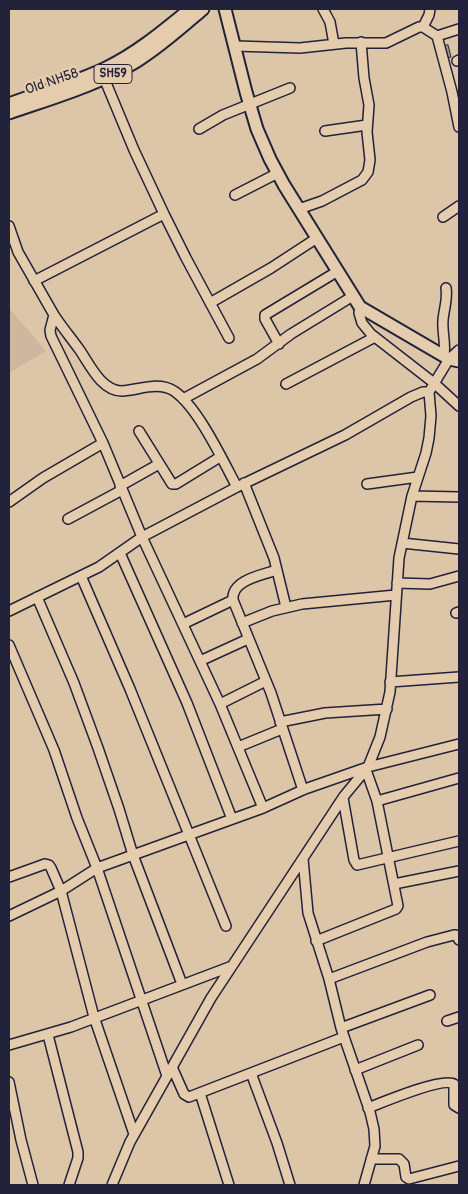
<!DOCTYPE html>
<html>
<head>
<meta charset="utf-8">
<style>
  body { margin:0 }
  #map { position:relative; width:468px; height:1194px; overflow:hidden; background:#ddc5a8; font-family:Pangolin,sans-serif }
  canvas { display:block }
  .frame { position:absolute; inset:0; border:10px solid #22223b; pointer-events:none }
</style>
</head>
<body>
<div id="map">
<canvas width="468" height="1194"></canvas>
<div class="frame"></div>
</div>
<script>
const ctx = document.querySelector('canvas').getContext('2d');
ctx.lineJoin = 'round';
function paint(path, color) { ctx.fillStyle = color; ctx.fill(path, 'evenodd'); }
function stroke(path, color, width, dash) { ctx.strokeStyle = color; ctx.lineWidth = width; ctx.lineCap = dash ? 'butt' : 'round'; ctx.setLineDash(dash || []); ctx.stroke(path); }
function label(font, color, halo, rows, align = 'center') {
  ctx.font = font + ' Pangolin,sans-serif'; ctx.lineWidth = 4.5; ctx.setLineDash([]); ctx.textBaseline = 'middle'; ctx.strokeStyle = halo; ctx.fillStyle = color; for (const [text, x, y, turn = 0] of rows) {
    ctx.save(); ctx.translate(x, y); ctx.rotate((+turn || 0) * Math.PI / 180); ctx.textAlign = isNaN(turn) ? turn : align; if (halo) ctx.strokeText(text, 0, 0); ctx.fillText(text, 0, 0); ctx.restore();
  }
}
paint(new Path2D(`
  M9 308 46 351 9 373Z`), '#cdb89f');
const building = new Path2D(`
  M448 45 451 57 447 58 442 47Z`);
paint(building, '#a9988a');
stroke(building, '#22223b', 1);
const minor = new Path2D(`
  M323 9 330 22 334 44
  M423 27 429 15 430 9
  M437 36 452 92 459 127
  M235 46 300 48 346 43H386L419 27H423L437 36 459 29
  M457 61 459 60
  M104 78 134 150 164 214
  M199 129 223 115 290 88
  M325 131 367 125
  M235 195 278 173
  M299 209 322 201 362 180 368 172 370 160 367 132 369 105 364 78 361 42
  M443 217 459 206
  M9 226 18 252 54 315 50 330 51 336 103 443 142 537 220 704 263 808
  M34 281 164 214 186 258 229 338
  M210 303 271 268 317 238
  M360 307 359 313 362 323 371 334 434 383 459 406
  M54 315C62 327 71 338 79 349 89 363 101 391 122 391 139 390 158 381 174 391 198 407 223 461 237 487L345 435 411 397 423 392H429
  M279 344 265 319V315L338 271
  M444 356C446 343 442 332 443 320 444 309 448 298 446 288
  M286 384 375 337
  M183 399 257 359 291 334 353 296
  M139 431 172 484H176L220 457
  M244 483 274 558 286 607
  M367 484 418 477
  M120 486 159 464
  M412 496 459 497
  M9 502 43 478 103 443
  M68 519 122 490
  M402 543 459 549
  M120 553 187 703 232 819
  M81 576 130 689 226 926
  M397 583 430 584 459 576
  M37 597 74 683 98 748 119 809 133 855 182 984
  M233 600C231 580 262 575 277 570
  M9 611 99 567 142 537 237 487
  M456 613 459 612
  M242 623 272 611 302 604 396 595
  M183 624 233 600 271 693 303 790
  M9 645 54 750 77 818 97 868 167 1076
  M200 661 248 639
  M390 682 459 677
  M220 704 266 681
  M280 722 325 713 387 709
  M238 747 282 729
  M343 798 354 860 357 865 459 841
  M377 801 459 778
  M303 859 308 913 329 979 341 1028 370 1112 374 1129 375 1146 364 1185
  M9 877 45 864 49 865 51 868 61 891 94 1017 134 1134
  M394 884 459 871
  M9 916 61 891 97 868 263 808 305 789 368 767 459 744
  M316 941 396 909 398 906 377 801 366 770
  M329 979 427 942 454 935H456L459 940
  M447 1021 459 1017
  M341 1028 430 995
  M48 1035 78 1152V1158L69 1185
  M9 1045 71 1027 232 966
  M172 1067 184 1094 189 1097 344 1037
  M355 1070 418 1045
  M251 1073 277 1143 290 1185
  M9 1082 21 1140 33 1185
  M200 1093 229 1185
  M368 1108C383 1102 443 1077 454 1084V1105L459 1108
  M371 1159H399L404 1164 406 1177 409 1179 459 1166
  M112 1185 130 1142 211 998 344 796 368 767 380 737 390 692 399 558 412 496 426 453 429 438 431 416 429 392 449 359 459 350`);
const major = new Path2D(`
  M225 9 246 92 257 129 270 159 284 185 360 307 449 359 459 361
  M9 104C41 92 75 83 106 68 137 53 163 31 190 9
  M9 113C52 98 98 85 137 61 161 46 182 27 203 9`);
stroke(minor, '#22223b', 12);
stroke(major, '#22223b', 15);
stroke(minor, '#e5ccad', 9);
stroke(major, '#e5ccad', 11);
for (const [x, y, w] of [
  [113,74,38]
]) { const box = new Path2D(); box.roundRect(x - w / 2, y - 9.5, w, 19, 4); ctx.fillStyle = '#e5ccad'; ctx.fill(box); stroke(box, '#22223b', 1); }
label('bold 12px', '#22223b', null, [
  ["SH59",113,74]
]);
label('14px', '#22223b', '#e5ccad', [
  ["Old NH58",52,82,-19]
]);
</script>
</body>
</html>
